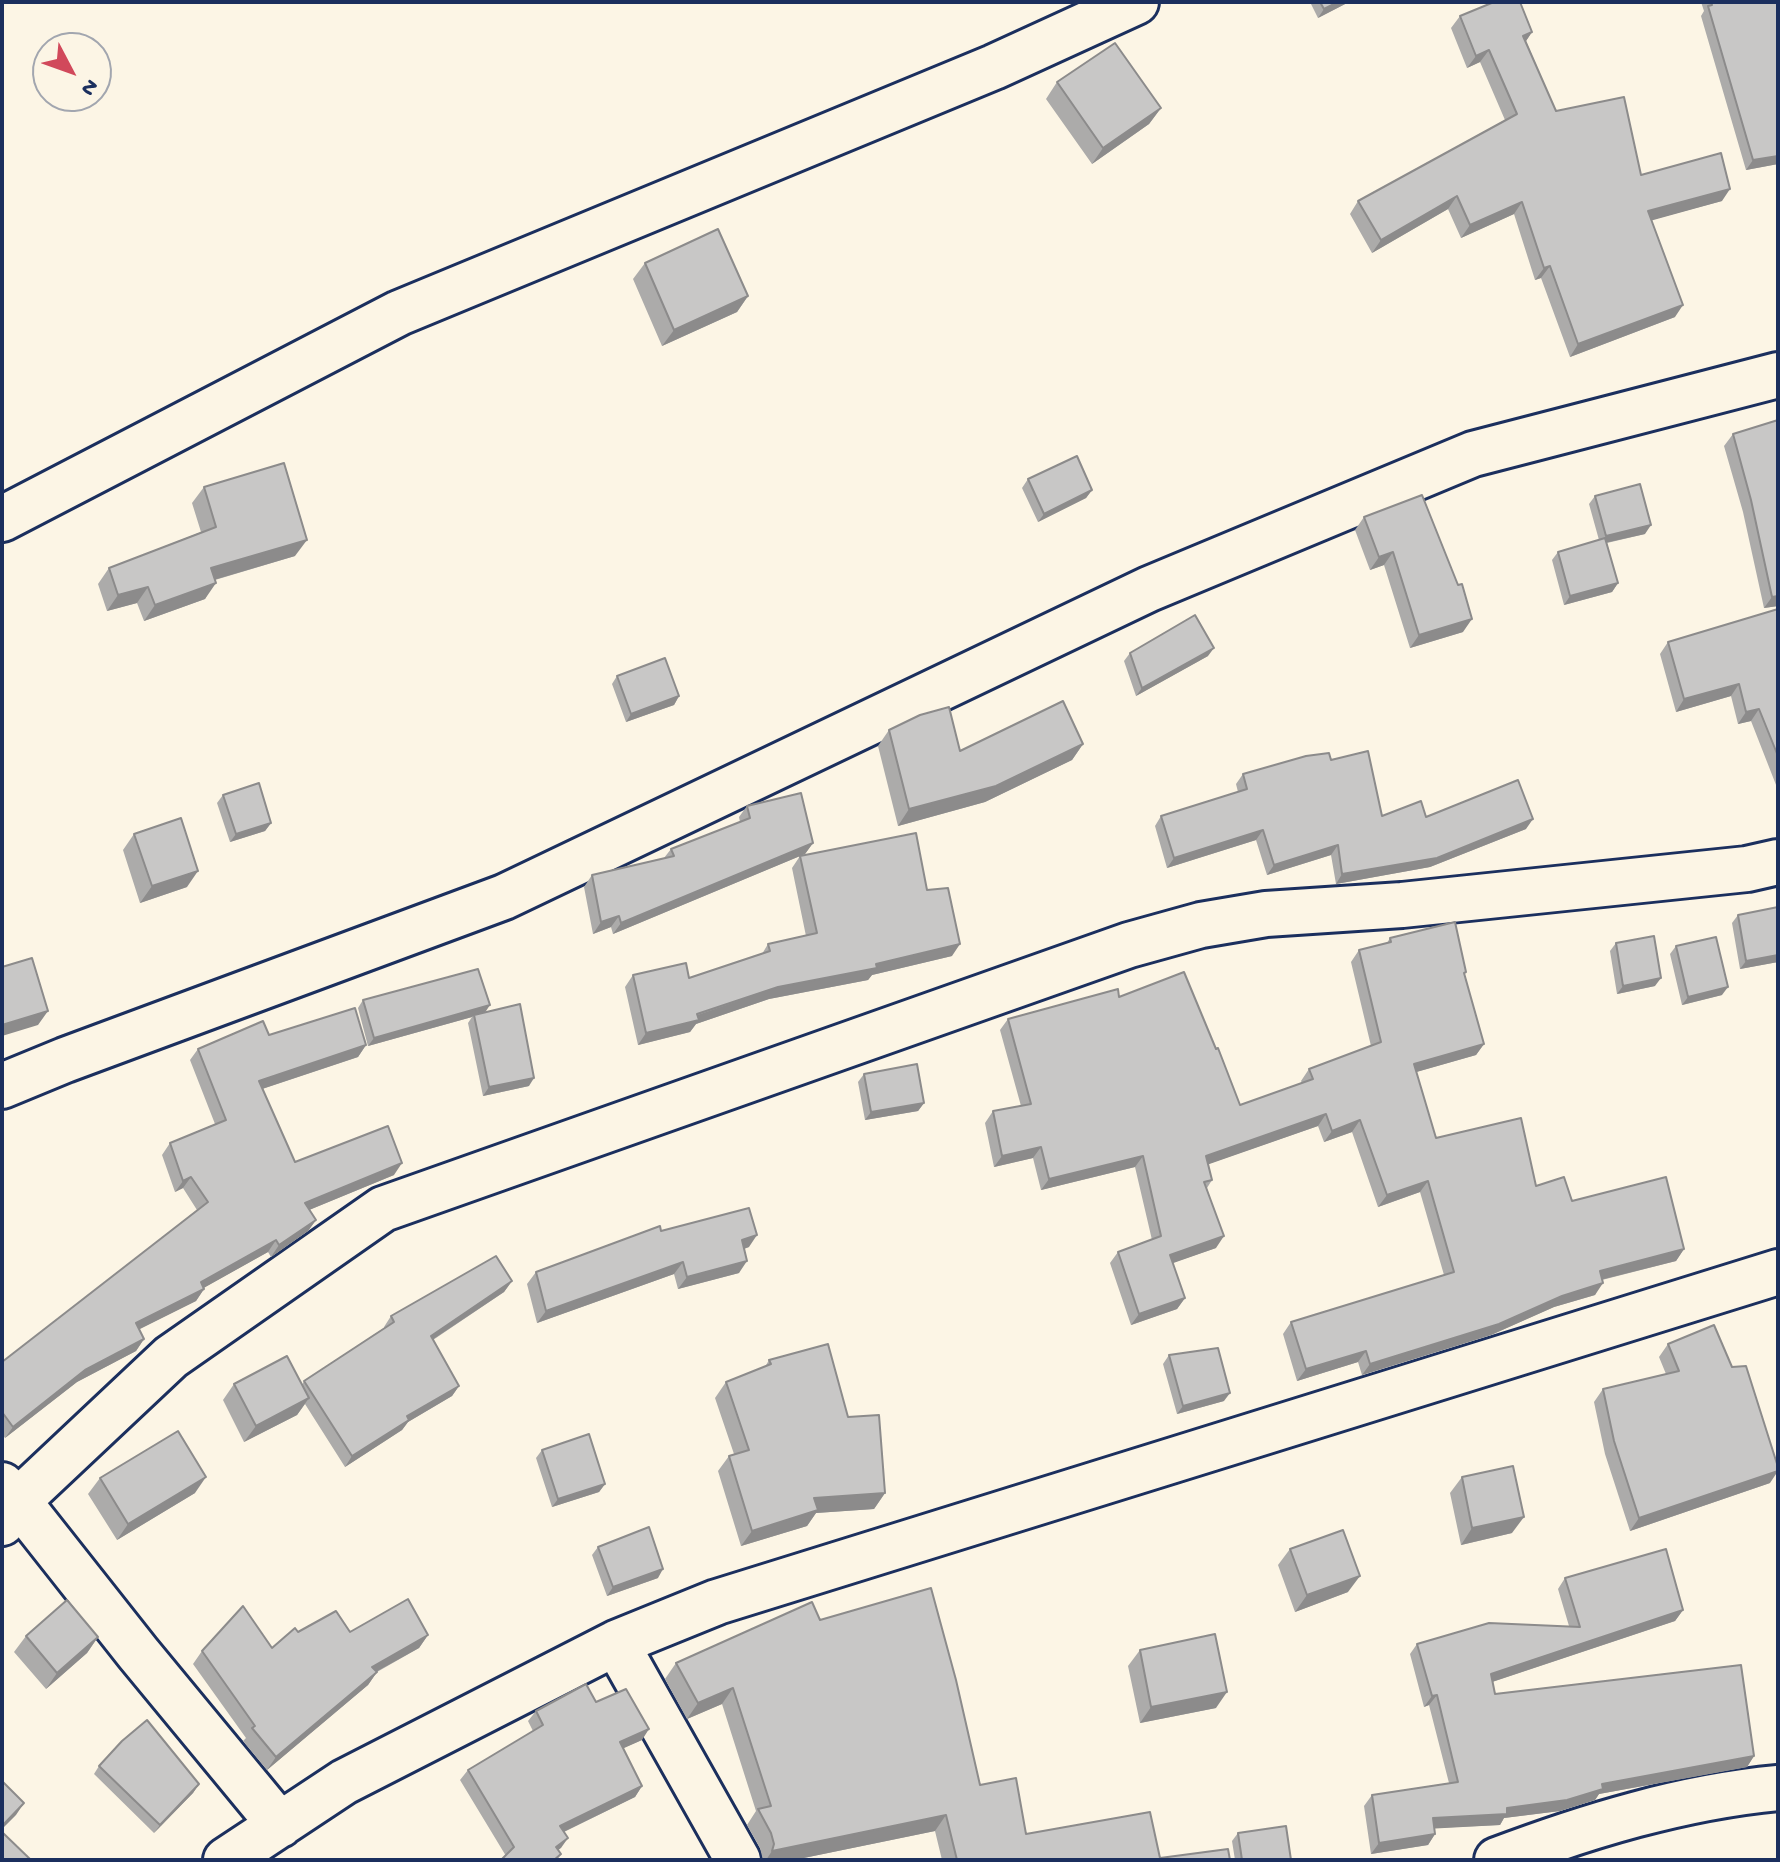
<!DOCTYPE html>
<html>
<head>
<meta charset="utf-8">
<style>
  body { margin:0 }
  #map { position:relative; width:1780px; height:1862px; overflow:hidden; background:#fcf5e5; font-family:"Gochi Hand",sans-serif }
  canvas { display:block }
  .frame { position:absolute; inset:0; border:4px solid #1b2f5e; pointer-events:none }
  .north { position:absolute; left:32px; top:32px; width:80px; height:80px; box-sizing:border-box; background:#fcf5e5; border:2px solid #a2a6af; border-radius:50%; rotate:131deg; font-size:22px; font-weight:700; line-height:32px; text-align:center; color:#1b2f5e }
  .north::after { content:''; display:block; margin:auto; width:28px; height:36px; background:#d1495b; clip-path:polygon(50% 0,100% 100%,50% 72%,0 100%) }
</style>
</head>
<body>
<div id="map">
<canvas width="1780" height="1862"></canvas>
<div class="frame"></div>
<div class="north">N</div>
</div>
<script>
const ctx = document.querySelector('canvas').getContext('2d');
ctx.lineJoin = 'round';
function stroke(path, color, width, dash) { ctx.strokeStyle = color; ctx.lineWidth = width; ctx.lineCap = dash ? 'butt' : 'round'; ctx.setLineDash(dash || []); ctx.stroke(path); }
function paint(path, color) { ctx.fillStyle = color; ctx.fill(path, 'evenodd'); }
const street = new Path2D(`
  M2 519 399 313 994 67 1136 2
  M2 1086 65 1060 504 897 1149 589 1473 454 1778 375
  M2 1485 18 1501 138 1653 280 1825
  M2 1523 18 1501 171 1357 383 1209 1129 945 1201 925 1266 914 1402 905 1747 869 1778 862
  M616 1643 738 1860
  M226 1860 344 1782 616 1643 717 1602 1778 1272
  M1497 1860C1587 1826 1682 1797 1778 1788`);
stroke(street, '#1b2f5e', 50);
stroke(street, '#fcf5e5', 44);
paint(new Path2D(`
  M1310 2H1349L1318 18Z
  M1701 2H1778V164L1746 170 1701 16 1704 11Z
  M1460 16 1532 32 1526 41 1556 111 1641 175 1722 201 1651 220 1675 317 1570 357 1541 278 1535 280 1514 214 1461 238 1448 209 1372 253 1350 214 1358 201 1505 120 1480 62 1467 68 1451 28Z
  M1057 82 1161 108 1149 124 1092 164 1046 99Z
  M645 263 748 296 737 312 662 346 633 279Z
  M1778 420V606L1764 608 1743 512 1724 446 1733 434Z
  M1028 479 1092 490 1086 498 1038 522 1022 488Z
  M204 487 295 556 215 580 205 599 144 621 137 603 107 611 98 584 109 568 201 532 192 503Z
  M1595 496 1645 534 1607 543 1618 583 1612 592 1564 605 1552 560 1558 552 1599 540 1589 504Z
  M1364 517 1458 585 1463 632 1410 648 1384 565 1370 570 1355 530Z
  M1778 609V790L1751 721 1738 724 1731 696 1676 712 1660 654 1668 642Z
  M1130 653 1208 656 1136 696 1124 661Z
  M617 676 679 696 674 705 626 722 612 684Z
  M889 730 960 751 1083 744 1072 760 985 802 898 826 878 746Z
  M1331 760 1382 816 1426 817 1526 829 1430 867 1336 884 1331 855 1267 875 1256 840 1167 868 1155 826 1161 816 1238 792 1236 784 1243 774Z
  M223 795 271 823 265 831 230 842 217 803Z
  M747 806 813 843 805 854 800 856 927 890 952 956 872 975 868 980 769 999 696 1024 690 1032 638 1045 625 987 633 975 689 978 762 954 768 944 806 936 792 868 800 856 613 934 611 927 593 934 584 887 592 875 664 858 671 849 740 822 739 817Z
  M134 834 187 887 140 903 123 850Z
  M1738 915 1778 962 1740 969 1732 923Z
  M1390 938 1466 972 1464 975 1484 1044 1476 1055 1416 1072 1436 1138 1536 1186 1684 1249 1676 1261 1602 1280 1595 1295 1554 1307 1491 1335 1362 1375 1358 1362 1297 1381 1283 1334 1291 1322 1444 1275 1420 1192 1378 1207 1352 1132 1324 1142 1318 1126 1208 1164 1212 1180 1207 1188 1216 1248 1172 1263 1185 1298 1177 1309 1131 1325 1110 1263 1118 1252 1152 1240 1135 1167 1041 1190 1033 1158 994 1167 985 1123 993 1111 1021 1106 1000 1030 1008 1019 1119 997 1216 1049 1240 1105 1302 1083 1301 1081 1309 1069 1371 1046 1351 962 1359 950 1387 943Z
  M1616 943 1655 986 1617 994 1610 951Z
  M1676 946 1722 995 1682 1005 1670 954Z
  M363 1000 485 1012 529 1086 483 1096 468 1023 472 1017 368 1046 358 1008Z
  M269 1035 366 1045 358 1057 262 1089 295 1162 394 1175 309 1210 316 1220 308 1231 271 1257 268 1252 203 1288 204 1289 196 1301 139 1329 144 1339 136 1351 77 1382 5 1438 2 1434V1362L197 1210 183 1188 175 1192 162 1155 170 1143 215 1124 190 1060 198 1049Z
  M864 1074 924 1103 918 1111 865 1120 858 1082Z
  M661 1231 749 1247 744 1249 739 1273 678 1289 674 1274 537 1323 527 1284 536 1272Z
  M512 1281 504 1292 433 1340 459 1386 452 1396 408 1422 402 1430 345 1467 305 1404 297 1415 244 1442 223 1400 234 1384 302 1385 304 1381 384 1328V1327L391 1316Z
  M1668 1344 1770 1483 1630 1531 1605 1454 1594 1402 1603 1389 1666 1374 1659 1357Z
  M1169 1355 1224 1401 1177 1414 1163 1364Z
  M769 1360 848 1417 885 1493 874 1509 816 1513 807 1526 741 1546 718 1471 729 1456 734 1454 715 1398 726 1382 765 1367Z
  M542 1450 605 1484 599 1492 552 1507 536 1458Z
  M1462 1477 1512 1533 1461 1545 1450 1493Z
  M100 1478 195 1493 117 1540 88 1494Z
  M598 1547 658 1578 607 1596 592 1555Z
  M1290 1549 1348 1592 1295 1612 1278 1565Z
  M1565 1578 1683 1610 1675 1621 1492 1682 1495 1694 1754 1756 1747 1767 1599 1794 1595 1800 1560 1811 1504 1818 1500 1825 1435 1828V1834L1428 1845 1371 1854 1364 1806 1372 1795 1449 1783 1429 1705 1424 1707 1410 1654 1417 1644 1569 1626 1558 1589Z
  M820 1620 1026 1834 1160 1858 1230 1860H942L935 1831 794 1860H763L760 1848 747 1825 756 1811 722 1704 687 1719 665 1679 676 1663Z
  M298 1632H350L428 1635 419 1648 377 1672 368 1685 267 1770 243 1741 246 1738 193 1664 202 1651 272 1648Z
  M26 1636 98 1637 87 1653 46 1689 14 1652Z
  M1140 1650 1216 1708 1140 1723 1128 1666Z
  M596 1702 642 1740 623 1748 642 1786 635 1797 564 1832 568 1838 558 1850 561 1854 557 1860H501L506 1856 460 1780 468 1770 533 1731 528 1721 536 1711Z
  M99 1766 199 1784 193 1793 154 1833 94 1774Z
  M1238 1833 1291 1860H1235L1232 1841Z`), '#acabaa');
paint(new Path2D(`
  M1338 2H1349L1318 18 1324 9Z
  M1532 32 1524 44 1523 36Z
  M1489 50 1480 62 1467 68 1476 56Z
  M1161 108 1149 124 1092 164 1103 148Z
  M1778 156V164L1746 170 1753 160Z
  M1730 189 1722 201 1639 224 1648 211Z
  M1457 196 1448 209 1372 253 1381 240Z
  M1522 202 1514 214 1461 238 1470 225Z
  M1550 266 1541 278 1535 280 1544 268Z
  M748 296 737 312 662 346 674 330Z
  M1683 305 1675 317 1570 357 1578 344Z
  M1092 490 1086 498 1038 522 1044 514Z
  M1651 525 1645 534 1600 544 1606 536Z
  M307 540 295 556 200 584 211 568Z
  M1393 552 1384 565 1370 570 1379 557Z
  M216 583 205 599 144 621 155 605Z
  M1618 583 1612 592 1564 605 1570 596Z
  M148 587 137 603 107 611 118 595Z
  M1778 596V606L1764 608 1772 597Z
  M1472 619 1463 632 1410 648 1419 635Z
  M1214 648 1208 656 1136 696 1142 688Z
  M1739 684 1731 696 1676 712 1684 699Z
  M679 696 674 705 626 722 631 714Z
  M1759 709 1751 721 1738 724 1746 712Z
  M1083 744 1072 760 985 802 898 826 909 809Z
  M1533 819 1526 829 1430 867 1336 884 1342 874Z
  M271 823 265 831 230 842 236 834Z
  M1263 830 1256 840 1167 868 1174 858Z
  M813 843 805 854 613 934 621 923Z
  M1338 845 1331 855 1267 875 1274 865Z
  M198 871 187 887 140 903 152 886Z
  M619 916 611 927 593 934 601 922Z
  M960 944 952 956 872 975 868 980 769 999 696 1024 690 1032 638 1045 646 1033 778 987Z
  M1778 955V962L1740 969 1746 961Z
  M1661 978 1655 986 1617 994 1623 986Z
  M1728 987 1722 995 1682 1005 1688 997Z
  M490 1005 484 1014 474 1015 472 1017 368 1046 374 1038Z
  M48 1011 38 1025 2 1036V1025Z
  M1484 1044 1476 1055 1406 1075 1414 1064Z
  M366 1045 358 1057 250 1093 259 1081Z
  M534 1078 529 1086 483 1096 489 1087Z
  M924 1103 918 1111 865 1120 871 1112Z
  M1326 1114 1318 1126 1198 1168 1206 1156Z
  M1360 1120 1352 1132 1324 1142 1332 1131Z
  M1041 1147 1033 1158 994 1167 1002 1156Z
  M1143 1156 1135 1167 1041 1190 1049 1179Z
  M402 1163 394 1175 297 1215 305 1203Z
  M191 1177 183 1188 175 1192 183 1181Z
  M1428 1181 1420 1192 1378 1207 1387 1195Z
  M316 1220 308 1231 271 1257 279 1245Z
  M757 1235 749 1247 734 1252 742 1240Z
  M1224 1236 1216 1248 1162 1267 1170 1255Z
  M276 1240 268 1252 193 1294 201 1282Z
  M1684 1249 1676 1261 1592 1282 1600 1271Z
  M747 1261 739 1273 678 1289 687 1277Z
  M683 1262 674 1274 537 1323 546 1311Z
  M512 1281 504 1292 423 1346 431 1336Z
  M1603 1283 1595 1295 1554 1307 1491 1335 1362 1375 1370 1364 1562 1296Z
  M204 1289 196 1301 128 1335 136 1323Z
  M1185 1298 1177 1309 1131 1325 1139 1314Z
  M144 1339 136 1351 77 1382 5 1438 13 1427 85 1370Z
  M1366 1351 1358 1362 1297 1381 1306 1369Z
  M459 1386 452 1396 408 1422 402 1430 345 1467 352 1456 407 1416Z
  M1230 1393 1224 1401 1177 1414 1183 1406Z
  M309 1398 297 1415 244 1442 256 1426Z
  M1778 1471 1770 1483 1630 1531 1639 1518Z
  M206 1477 195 1493 117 1540 128 1524Z
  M605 1484 599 1492 552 1507 558 1499Z
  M885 1493 874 1509 816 1513 807 1526 741 1546 752 1531 814 1498Z
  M1524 1517 1512 1533 1461 1545 1472 1528Z
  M663 1569 658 1578 607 1596 613 1587Z
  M1360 1576 1348 1592 1295 1612 1307 1595Z
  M1683 1610 1675 1621 1483 1685 1491 1674Z
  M428 1635 419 1648 363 1679 372 1667Z
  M98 1637 87 1653 46 1689 57 1673Z
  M377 1672 368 1685 267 1770 276 1757Z
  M733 1688 722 1704 687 1719 698 1703Z
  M1227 1692 1216 1708 1140 1723 1151 1707Z
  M1437 1695 1429 1705 1424 1707 1432 1696Z
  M649 1729 642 1740 613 1753 620 1742Z
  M1754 1756 1747 1767 1599 1794 1595 1800 1560 1811 1504 1818 1500 1825 1426 1829 1433 1818 1507 1808 1602 1784Z
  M199 1784 193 1793 154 1833 160 1825Z
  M642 1786 635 1797 553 1837 560 1826Z
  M24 1803 16 1815 2 1829V1826Z
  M946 1815 935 1831 794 1860H766L772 1851Z
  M1435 1834 1428 1845 1371 1854 1379 1843Z
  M568 1838 561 1848 549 1857 556 1847Z`), '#8c8b8b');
const building = new Path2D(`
  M1320 2H1338L1324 9Z
  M1494 2H1520L1532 32 1523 36 1556 111 1624 97 1641 175 1721 153 1730 189 1648 211 1683 305 1578 344 1550 266 1544 268 1522 202 1470 225 1457 196 1381 240 1358 201 1517 114 1489 50 1476 56 1460 16Z
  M1711 2H1778V156L1753 160 1708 6 1712 5Z
  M1115 43 1161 108 1103 148 1057 82Z
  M718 229 748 296 674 330 645 263Z
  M1778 420V596L1772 597 1751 500 1733 434Z
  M1077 456 1092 490 1044 514 1028 479Z
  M284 463 307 540 211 568 216 583 155 605 148 587 118 595 109 568 216 527 204 487Z
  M1640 484 1651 525 1606 536 1595 496Z
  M1422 495 1458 585 1462 584 1472 619 1419 635 1393 552 1379 557 1364 517Z
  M1605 538 1618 583 1570 596 1558 552Z
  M1778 609V756L1759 709 1746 712 1739 684 1684 699 1668 642Z
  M1195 615 1214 648 1142 688 1130 653Z
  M665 658 679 696 631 714 617 676Z
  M1063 701 1083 744 996 786 909 809 889 730 920 715 949 707 960 751Z
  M1368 751 1382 816 1421 801 1426 817 1518 780 1533 819 1437 858 1342 874 1338 845 1274 865 1263 830 1174 858 1161 816 1247 789 1243 774 1306 756 1329 753 1331 760Z
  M259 783 271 823 236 834 223 795Z
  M801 793 813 843 621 923 619 916 601 922 592 875 674 856 671 849 750 818 747 806Z
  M181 818 198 871 152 886 134 834Z
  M916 833 927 890 948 888 960 944 876 964 877 968 778 987 697 1014 699 1020 646 1033 633 975 686 963 689 978 770 951 768 944 817 933 800 856Z
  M1778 907V955L1746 961 1738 915Z
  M1455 922 1466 972 1464 973 1484 1044 1414 1064 1436 1138 1521 1118 1536 1186 1564 1177 1572 1201 1666 1177 1684 1249 1600 1271 1603 1283 1562 1296 1499 1324 1370 1364 1366 1351 1306 1369 1291 1322 1454 1272 1428 1181 1387 1195 1360 1120 1332 1131 1326 1114 1206 1156 1212 1180 1204 1182 1224 1236 1170 1255 1185 1298 1139 1314 1118 1252 1161 1236 1143 1156 1049 1179 1041 1147 1002 1156 993 1111 1031 1104 1008 1019 1118 989 1119 997 1184 972 1216 1049 1218 1048 1240 1105 1313 1079 1309 1069 1381 1042 1359 950 1391 942 1390 938Z
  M1654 936 1661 978 1623 986 1616 943Z
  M1716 937 1728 987 1688 997 1676 946Z
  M32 958 48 1011 2 1025V967Z
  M478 969 490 1005 374 1038 363 1000Z
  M520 1004 534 1078 489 1087 474 1015Z
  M355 1008 366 1045 259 1081 295 1162 388 1126 402 1163 305 1203 316 1220 279 1245 276 1240 201 1282 204 1289 136 1323 144 1339 85 1370 13 1427 2 1412V1362L208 1202 191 1177 183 1181 170 1143 226 1120 198 1049 263 1021 269 1035Z
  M917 1064 924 1103 871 1112 864 1074Z
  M749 1208 757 1235 742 1240 747 1261 687 1277 683 1262 546 1311 536 1272 660 1226 661 1231Z
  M496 1256 512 1281 431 1336 459 1386 407 1416 409 1420 352 1456 304 1381 394 1322 391 1316Z
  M1714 1325 1732 1367 1746 1366 1778 1467V1471L1639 1518 1614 1441 1603 1389 1679 1371 1668 1344Z
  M828 1344 848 1417 879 1415 885 1493 814 1498 818 1510 752 1531 729 1456 749 1450 726 1382 771 1364 769 1360Z
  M1218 1348 1230 1393 1183 1406 1169 1355Z
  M287 1356 309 1398 256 1426 234 1384Z
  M178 1431 206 1477 128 1524 100 1478Z
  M589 1434 605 1484 558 1499 542 1450Z
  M1513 1466 1524 1517 1472 1528 1462 1477Z
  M649 1527 663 1569 613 1587 598 1547Z
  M1343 1530 1360 1576 1307 1595 1290 1549Z
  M1666 1549 1683 1610 1491 1674 1495 1694 1741 1665 1754 1756 1602 1784 1603 1789 1567 1800 1507 1808V1814L1433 1818 1435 1834 1379 1843 1372 1795 1458 1782 1437 1695 1432 1696 1417 1644 1489 1623 1580 1627 1565 1578Z
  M931 1588 956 1680 980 1785 1016 1778 1026 1834 1150 1812 1160 1858 1228 1849 1230 1860H957L946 1815 772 1851 774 1844 771 1833 758 1809 771 1806 733 1688 698 1703 676 1663 812 1602 820 1620Z
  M408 1599 428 1635 372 1667 377 1672 276 1757 252 1728 255 1726 202 1651 243 1606 272 1648 295 1628 298 1632 336 1611 350 1632Z
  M67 1600 98 1637 57 1673 26 1636Z
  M1215 1634 1227 1692 1151 1707 1140 1650Z
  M586 1684 596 1702 626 1689 649 1729 620 1742 642 1786 560 1826 568 1838 556 1847 561 1854 554 1860H501L514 1847 468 1770 543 1725 536 1711Z
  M147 1720 199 1784 160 1825 99 1766 122 1741Z
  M2 1781 24 1803 2 1826Z
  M1286 1826 1291 1860H1242L1238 1833Z
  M2 1832 31 1860H2Z`);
paint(building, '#c8c7c6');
stroke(building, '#8c8b8b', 2);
</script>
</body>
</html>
